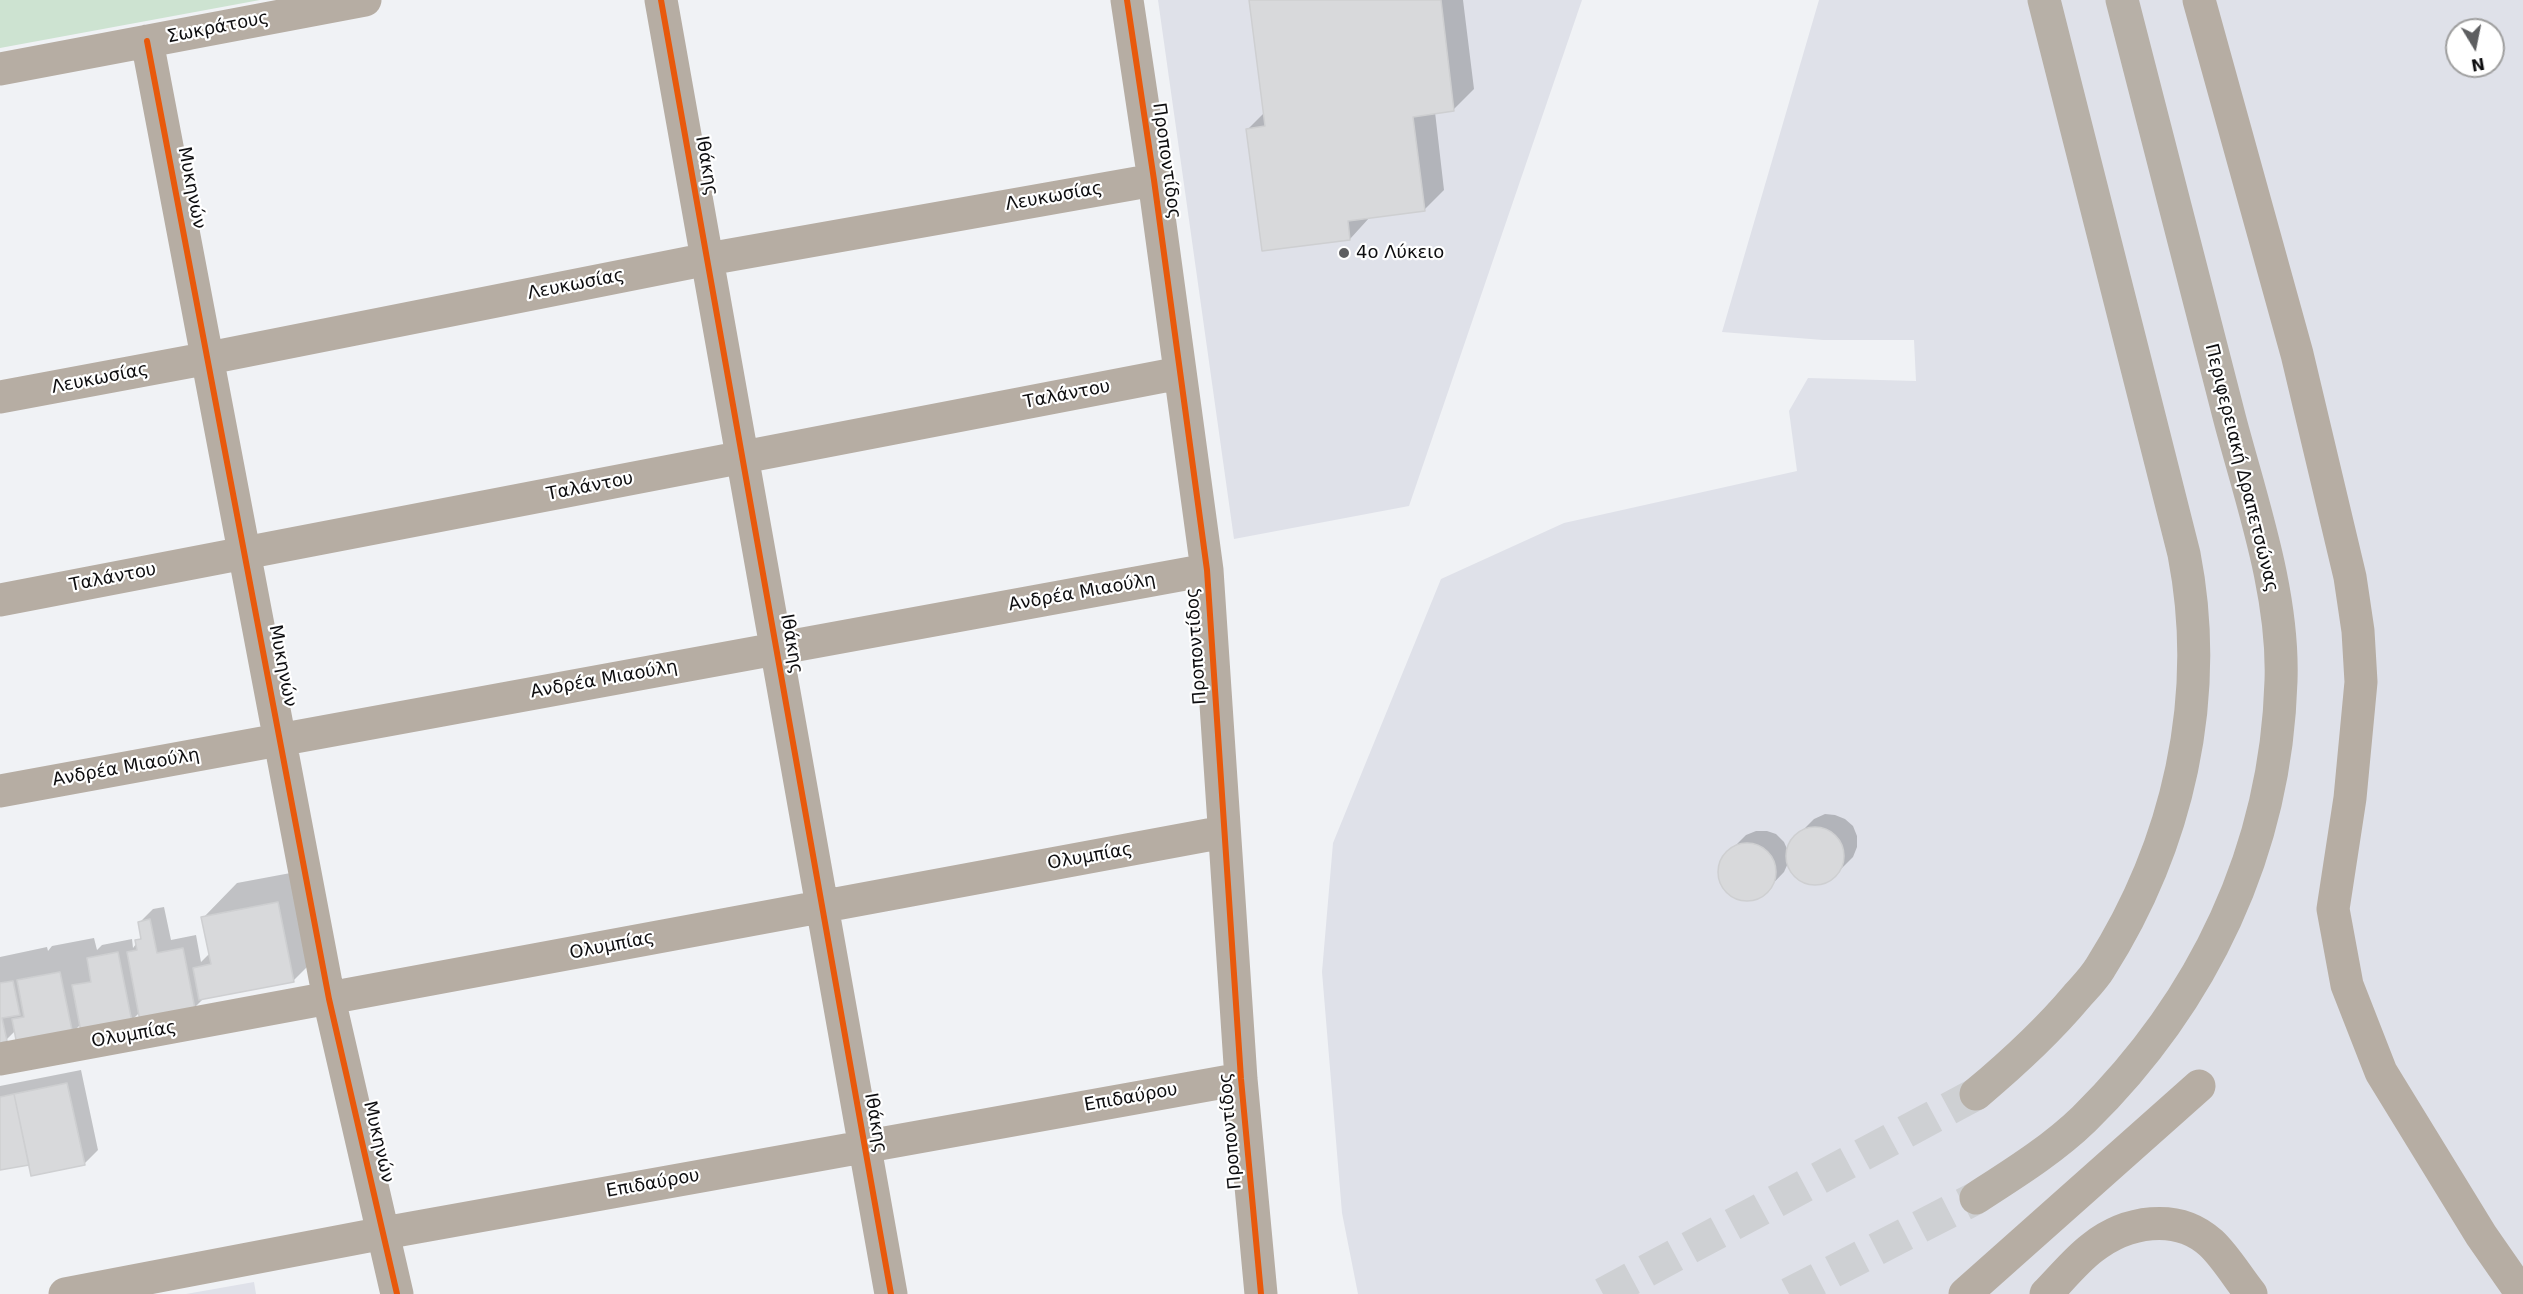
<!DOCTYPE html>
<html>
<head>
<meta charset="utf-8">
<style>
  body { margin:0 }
  #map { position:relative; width:2523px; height:1294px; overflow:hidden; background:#f0f2f5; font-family:"DejaVu Sans",sans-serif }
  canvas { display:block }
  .north { position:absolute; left:2445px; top:18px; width:60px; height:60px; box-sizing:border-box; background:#fff; border:2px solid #9f9f9f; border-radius:50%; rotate:170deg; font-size:16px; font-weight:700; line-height:24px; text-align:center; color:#0e0e10 }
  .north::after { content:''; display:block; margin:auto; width:21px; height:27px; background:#5d5e60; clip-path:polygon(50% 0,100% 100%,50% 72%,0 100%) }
</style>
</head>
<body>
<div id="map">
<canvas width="2523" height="1294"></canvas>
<div class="north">N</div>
</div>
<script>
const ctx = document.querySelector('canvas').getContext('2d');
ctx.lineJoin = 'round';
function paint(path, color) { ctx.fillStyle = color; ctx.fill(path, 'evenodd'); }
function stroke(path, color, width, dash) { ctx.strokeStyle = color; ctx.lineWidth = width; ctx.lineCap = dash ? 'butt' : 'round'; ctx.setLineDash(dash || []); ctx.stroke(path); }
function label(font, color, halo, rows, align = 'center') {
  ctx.font = font + ' "DejaVu Sans",sans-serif'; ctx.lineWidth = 4.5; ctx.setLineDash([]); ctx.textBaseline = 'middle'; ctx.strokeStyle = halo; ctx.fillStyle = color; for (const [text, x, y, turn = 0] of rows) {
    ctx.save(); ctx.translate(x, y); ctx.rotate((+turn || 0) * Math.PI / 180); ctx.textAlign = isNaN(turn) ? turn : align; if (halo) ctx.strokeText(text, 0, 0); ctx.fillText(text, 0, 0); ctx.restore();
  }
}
paint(new Path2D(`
  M1158 0H1582L1409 506 1234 539Z
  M1819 0H2523V1294H1358L1342 1213 1322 972 1333 843 1441 579 1564 523 1797 471 1789 411 1808 378 1916 381 1914 340H1823L1722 332ZM2457 30H2493V66H2457Z
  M254 1282 256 1294H186Z`), '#dfe1e9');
paint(new Path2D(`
  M0 0H260L0 48Z`), '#cde3d1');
paint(new Path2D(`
  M1250 0H1463L1474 89 1454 109 1435 112 1444 190 1424 210 1370 217 1350 239 1247 130 1265 112Z
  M1825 814 1835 815 1845 819 1853 826 1857 836V847L1853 857 1831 879 1821 884 1810 883 1800 879 1792 872 1788 863 1784 872 1762 895 1742 899 1732 895 1724 888 1720 878 1724 857 1746 835 1756 831H1767L1776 834 1784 842 1788 851 1792 841 1814 819Z
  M312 869 327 947 293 981 204 998 194 1008 140 1012 131 1021 81 1024 72 1033 16 1030 6 1040 0 1041V957L47 947 48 951 52 946 94 938 97 950 102 945 132 939 133 948 142 936 139 923 153 909 164 907 171 940 196 935 201 962 210 953 203 918 237 883Z
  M81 1070 98 1150 84 1164 30 1163 0 1169V1086Z`), '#0003');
const building = new Path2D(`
  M1249 0H1441L1454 111 1413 117 1425 211 1348 221 1350 240 1262 251 1246 129 1265 126Z
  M1786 856a29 29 0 1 1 58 0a29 29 0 1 1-58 0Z
  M1718 872a29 29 0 1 1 58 0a29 29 0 1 1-58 0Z
  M278 902 294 982 199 1000 193 968 211 964 201 917Z
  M150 919 157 953 183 948 195 1009 140 1021 127 952 137 950 135 940 141 939 138 922Z
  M118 952 132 1022 81 1032 72 985 91 982 87 958Z
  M60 972 73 1035 17 1045 12 1019 24 1017 17 980Z
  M13 981 20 1015 2 1018 7 1041 0 1043V983Z
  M67 1083 85 1165 31 1176 14 1094Z
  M14 1094 29 1165 0 1170V1097Z`);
paint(building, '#d8d9db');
stroke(building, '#cecfd1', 1.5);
stroke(new Path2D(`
  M1603 1294 1976 1094
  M1789 1294 1976 1198`), '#ced0d3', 33, [33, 16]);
stroke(new Path2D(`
  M661 0 891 1294
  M1127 0 1154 180 1207 570 1241 1079 1261 1294
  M2199 0 2297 354 2350 577 2358 631 2361 682 2350 798 2333 909 2347 985 2381 1072 2481 1235 2522 1294
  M147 41 329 999 397 1294
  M0 69 365 0
  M0 397 209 358 708 259 1154 180
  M0 600 1180 373
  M0 791 1207 570
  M0 1059 1224 832
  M65 1294 384 1233 1241 1079
  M1965 1294 2199 1086
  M2046 1294C2061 1279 2075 1261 2092 1248 2126 1221 2177 1212 2211 1243 2226 1257 2238 1278 2251 1294`), '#b6ada3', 33);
stroke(new Path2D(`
  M1976 1094C2013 1063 2046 1033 2077 996 2085 987 2094 978 2100 968 2178 845 2212 698 2184 554L2044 0
  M1976 1198C2013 1174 2052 1150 2084 1119 2204 1001 2276 850 2281 681 2284 594 2252 503 2230 420 2194 280 2158 140 2122 0`), '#b7b0a7', 33);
stroke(new Path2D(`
  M661 0 891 1294
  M1127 0 1154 180 1207 570 1241 1079 1261 1294
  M147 41 329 999 397 1294`), '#e8590c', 6);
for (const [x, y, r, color] of [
  [1344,253,6,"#5d5e60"]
]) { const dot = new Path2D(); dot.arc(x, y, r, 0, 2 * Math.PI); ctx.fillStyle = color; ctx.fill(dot); stroke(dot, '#fff', 2); }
label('18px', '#0e0e10', '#fff', [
  ["Σωκράτους",218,28,-11],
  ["Προποντίδος",1166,161,82],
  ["Ιθάκης",706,166,80],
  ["Μυκηνών",191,188,79],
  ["Λευκωσίας",1054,197,-10],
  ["Λευκωσίας",576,285,-11],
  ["Λευκωσίας",100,379,-11],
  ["Ταλάντου",1067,395,-11],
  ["Περιφερειακή Δραπετσώνας",2241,468,76],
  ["Ταλάντου",590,487,-11],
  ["Ταλάντου",113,578,-11],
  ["Ανδρέα Μιαούλη",1082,593,-10],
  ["Ιθάκης",791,644,80],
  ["Προποντίδος",1197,646,-94],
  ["Μυκηνών",282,666,79],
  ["Ανδρέα Μιαούλη",604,680,-10],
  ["Ανδρέα Μιαούλη",126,768,-10],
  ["Ολυμπίας",1090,857,-10],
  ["Ολυμπίας",612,946,-11],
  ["Ολυμπίας",134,1035,-10],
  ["Επιδαύρου",1131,1098,-10],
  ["Ιθάκης",875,1123,80],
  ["Προποντίδος",1231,1131,-95],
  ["Μυκηνών",378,1142,77],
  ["Επιδαύρου",653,1184,-10]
]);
label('18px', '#0e0e10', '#fff', [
  ["4ο Λύκειο",1356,253]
], 'left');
</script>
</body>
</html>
